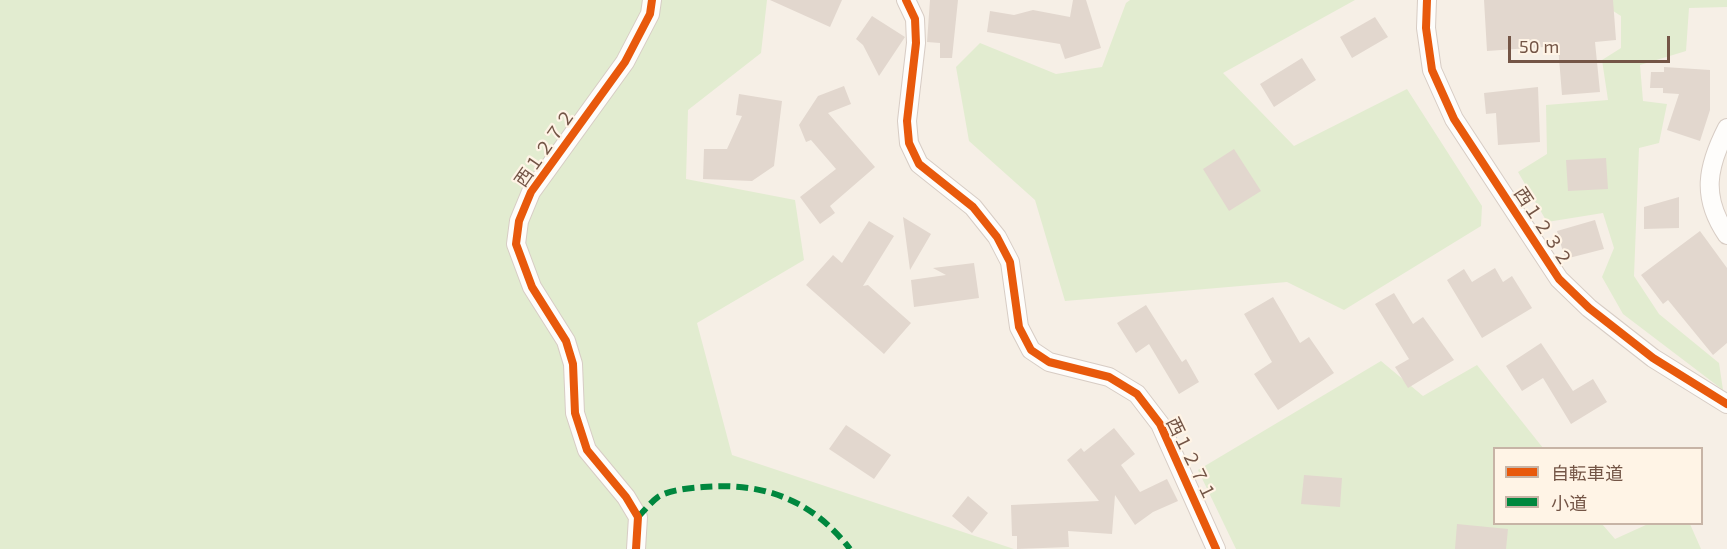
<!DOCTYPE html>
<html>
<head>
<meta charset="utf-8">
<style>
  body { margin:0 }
  #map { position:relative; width:1727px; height:549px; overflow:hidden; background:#f6efe6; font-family:"Exo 2","Noto Sans JP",sans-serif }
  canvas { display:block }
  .legend { position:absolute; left:1493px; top:447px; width:210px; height:78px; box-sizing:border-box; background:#fff4e6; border:2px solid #c7b4a6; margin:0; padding:8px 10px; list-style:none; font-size:18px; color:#745546 }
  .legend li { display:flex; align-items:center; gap:12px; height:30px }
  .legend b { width:30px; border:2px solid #c7b4a6 }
  .scale { position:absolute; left:1508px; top:36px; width:162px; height:27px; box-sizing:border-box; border:3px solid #745546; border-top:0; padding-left:8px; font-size:18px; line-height:21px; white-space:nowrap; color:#745546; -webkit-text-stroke:4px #fff4e6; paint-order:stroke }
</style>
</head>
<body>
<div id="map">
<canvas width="1727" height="549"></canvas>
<ul class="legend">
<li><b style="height:8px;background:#e8590c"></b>自転車道</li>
<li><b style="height:8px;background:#00873e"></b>小道</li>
</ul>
<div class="scale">50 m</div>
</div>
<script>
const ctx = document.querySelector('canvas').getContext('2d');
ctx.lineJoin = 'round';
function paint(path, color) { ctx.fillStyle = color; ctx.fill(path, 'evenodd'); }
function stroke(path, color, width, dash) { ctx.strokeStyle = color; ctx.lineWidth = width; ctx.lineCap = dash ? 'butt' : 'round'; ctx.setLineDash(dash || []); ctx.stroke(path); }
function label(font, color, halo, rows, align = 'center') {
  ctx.font = font + ' "Exo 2","Noto Sans JP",sans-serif'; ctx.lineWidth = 4.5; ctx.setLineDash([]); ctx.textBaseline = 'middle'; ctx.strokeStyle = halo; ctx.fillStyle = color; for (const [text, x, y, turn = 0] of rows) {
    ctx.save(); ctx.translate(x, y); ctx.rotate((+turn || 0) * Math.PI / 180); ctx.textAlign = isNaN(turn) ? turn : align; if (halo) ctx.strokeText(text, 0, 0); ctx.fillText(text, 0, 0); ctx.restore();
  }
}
paint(new Path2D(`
  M0 0H767L761 53 688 110 686 179 795 200 804 260 697 323 732 455 1014 549H0Z
  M1130 0H1355L1223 73 1294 146 1407 89 1482 206 1481 226 1344 310 1287 282 1065 301 1035 200 969 141 956 67 980 43 1056 74 1102 67 1126 3Z
  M1596 0H1727V7L1689 8 1686 51 1640 65 1643 101 1667 104 1659 143 1639 148 1634 276 1659 314 1719 363 1723 390 1623 314 1602 277 1614 248 1603 213 1547 222 1518 172 1547 154 1546 105 1608 100 1602 60 1621 48V16Z
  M1381 361 1423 396 1477 365 1543 448H1494V524H1602L1615 539 1648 524H1690L1701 549H1236L1198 470Z`), '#e2ecd0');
paint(new Path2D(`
  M770 0H842L830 27Z
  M930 0H958L952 58H940V43L927 42Z
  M1073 0H1086L1101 48 1065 59 1060 44 987 32 990 11 1014 15 1033 10 1070 17Z
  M1484 0H1613L1616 40 1595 42 1600 92 1562 95 1558 46 1487 51Z
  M872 16 905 37 879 76 863 45 856 39Z
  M1375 17 1388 37 1352 58 1340 37Z
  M1302 58 1316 80 1274 107 1260 84Z
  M1664 67 1710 70V110L1700 141 1667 130 1679 94 1663 93V88H1650L1651 72H1664Z
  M844 86 851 104 828 113 875 167 830 206 835 213 820 224 800 197 836 169 811 140 806 142 799 125 818 96Z
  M1538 87 1540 142 1498 145 1496 113 1486 114 1484 93Z
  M739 94 782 101 774 166 752 181 703 179 704 149H727L742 116 736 115Z
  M1234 149 1261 191 1229 211 1203 169Z
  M1606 158 1608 189 1568 191 1566 160Z
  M1679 197V228L1644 229V207Z
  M903 217 931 234 910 270Z
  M1595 220 1604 249 1565 259 1557 231Z
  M869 221 894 236 863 286 868 285 911 323 884 354 806 285 833 255 842 263Z
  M1700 231 1727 268V343L1713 355 1668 300 1663 304 1641 275Z
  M974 263 979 298 914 307 911 280 946 275 933 268Z
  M1495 268 1503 282 1512 276 1532 308 1482 338 1447 280 1464 269 1472 282Z
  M1394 293 1413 324 1423 317 1454 360 1408 388 1395 367 1409 359 1375 304Z
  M1273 297 1300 343 1309 337 1334 373 1278 410 1254 374 1272 362 1244 314Z
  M1146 305 1182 362 1186 359 1199 382 1179 394 1149 344 1136 353 1117 323Z
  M1541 343 1573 391 1593 379 1607 402 1571 424 1543 378 1522 391 1506 366Z
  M846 425 891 455 874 479 829 449Z
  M1114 428 1135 454 1121 465 1140 492 1167 479 1178 501 1153 512 1135 525 1115 495 1112 534 1068 531 1069 547 1017 549V536H1012L1011 505 1099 501 1067 460 1081 448 1084 452Z
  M1304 475 1342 478 1340 507 1301 504Z
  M968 496 988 513 972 533 952 516Z
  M1457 524 1508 529 1506 549H1455Z`), '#e2d7ce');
const street = new Path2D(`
  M906 0 915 19 916 43 907 121 909 143 919 164 973 207 997 237 1010 262 1019 327 1031 350 1049 362 1109 377 1137 394 1160 424 1216 549
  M1427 0 1426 28 1432 70 1454 119 1559 279 1589 308 1653 358 1727 404
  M1727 128C1707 167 1701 197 1727 235
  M636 549 638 517 626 497 587 450 575 413 573 364 566 341 532 287 516 244 519 221 531 192 625 62 650 14 652 0`);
stroke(street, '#d7ccc4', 20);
stroke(street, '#fefdfb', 18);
stroke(new Path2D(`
  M638 517C644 511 651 502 658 497 669 490 690 488 703 487 764 482 812 500 850 549`), '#00873e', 6, [12, 6]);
stroke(new Path2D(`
  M906 0 915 19 916 43 907 121 909 143 919 164 973 207 997 237 1010 262 1019 327 1031 350 1049 362 1109 377 1137 394 1160 424 1216 549
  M1427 0 1426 28 1432 70 1454 119 1559 279 1589 308 1653 358 1727 404
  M636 549 638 517 626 497 587 450 575 413 573 364 566 341 532 287 516 244 519 221 531 192 625 62 650 14 652 0`), '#e8590c', 8);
label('18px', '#745546', '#fff4e6', [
  ["西１２７２",545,148,-55],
  ["西１２３２",1543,227,57],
  ["西１２７１",1191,459,64]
]);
</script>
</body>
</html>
